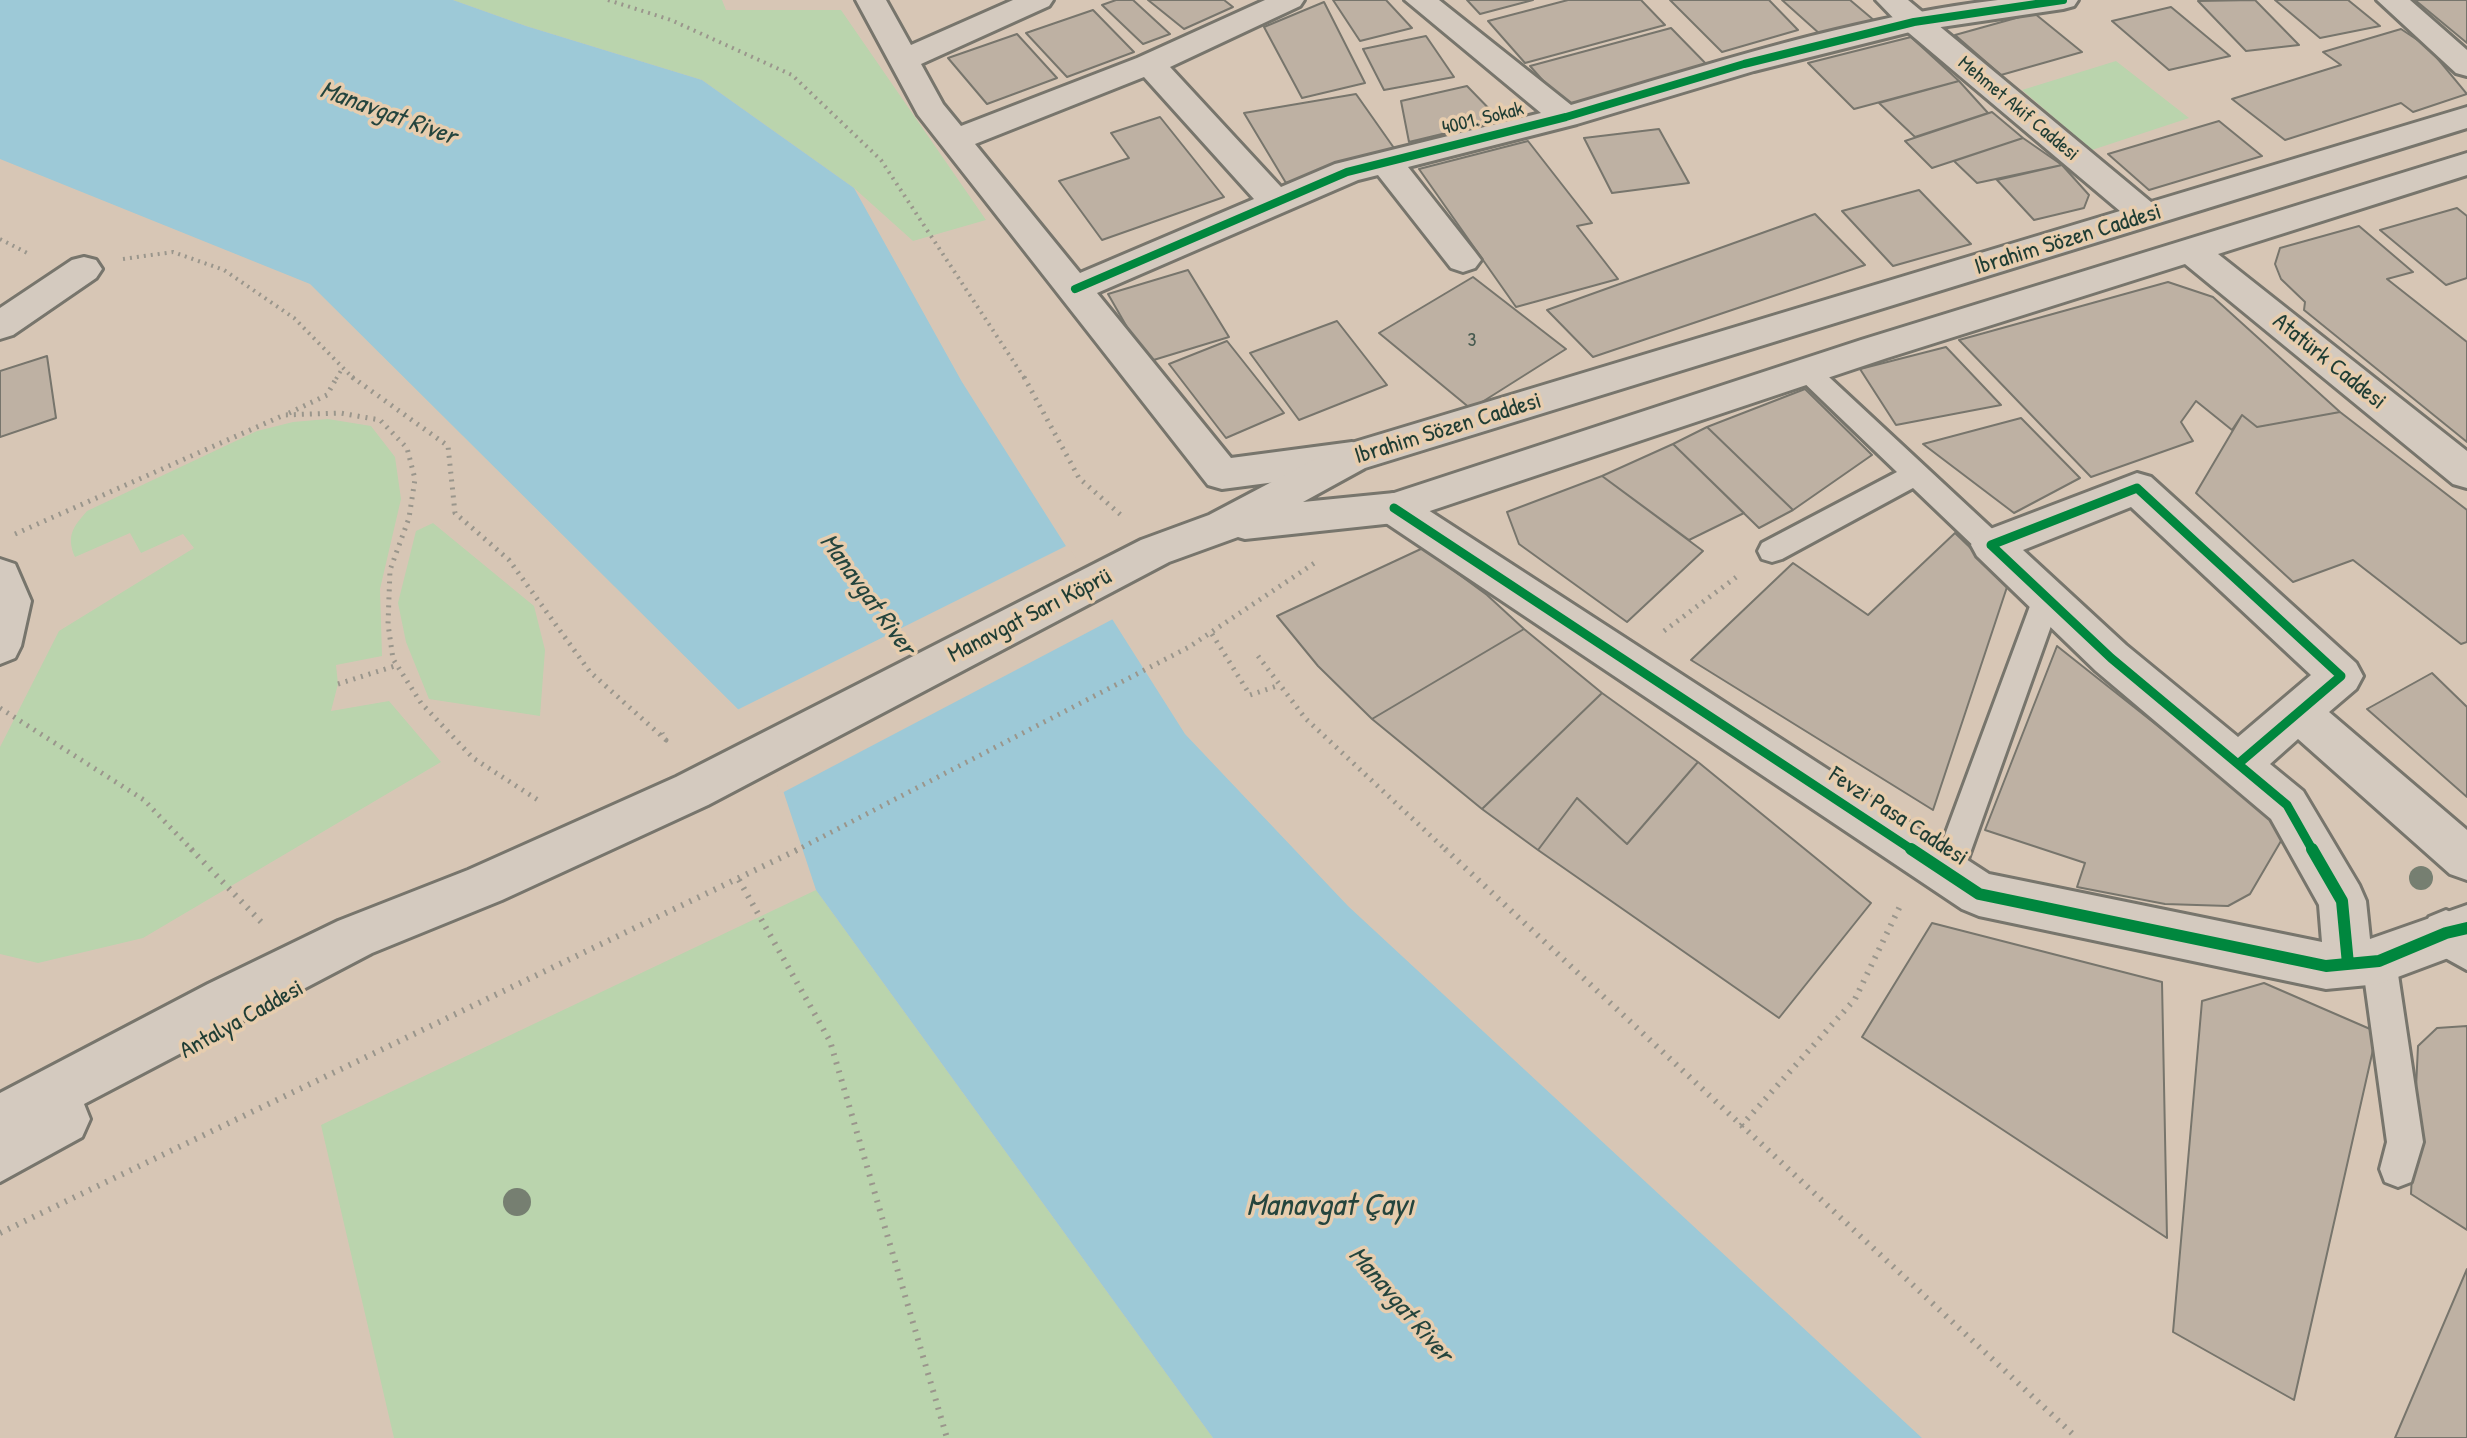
<!DOCTYPE html>
<html>
<head>
<meta charset="utf-8">
<style>
  body { margin:0 }
  canvas { display:block; background:#d7c6b5 }
</style>
</head>
<body>
<canvas width="2467" height="1438"></canvas>
<script>
const ctx = document.querySelector('canvas').getContext('2d');
ctx.lineJoin = 'round';
function paint(path, color) { ctx.fillStyle = color; ctx.fill(path, 'evenodd'); }
function stroke(path, color, width, dash) { ctx.strokeStyle = color; ctx.lineWidth = width; ctx.lineCap = dash ? 'butt' : 'round'; ctx.setLineDash(dash || []); ctx.stroke(path); }
function label(font, color, halo, rows, align = 'center') {
  ctx.font = font + ' "Patrick Hand",sans-serif'; ctx.lineWidth = 7; ctx.setLineDash([]); ctx.textBaseline = 'middle'; ctx.strokeStyle = halo; ctx.fillStyle = color; for (const [text, x, y, turn = 0] of rows) {
    ctx.save(); ctx.translate(x, y); ctx.rotate((+turn || 0) * Math.PI / 180); ctx.textAlign = isNaN(turn) ? turn : align; if (halo) ctx.strokeText(text, 0, 0); ctx.fillText(text, 0, 0); ctx.restore();
  }
}
paint(new Path2D(`
  M453 0H722L726 10H841L986 220 913 241 854 188 702 80 526 26Z
  M2116 61 2189 118 2092 150 2022 90Z
  M328 419 371 426 395 457 401 499 380 589 382 656 336 665 338 684 331 711 389 701 441 762 143 938 38 963 0 954V747L59 631 194 548 183 534 141 553 130 533 75 557C66 536 73 527 87 511L257 431 293 422Z
  M433 523 534 606 545 650 540 716 429 699 406 642 398 603 416 531Z
  M816 890 1213 1438H394L321 1125Z`), '#bad4ad');
paint(new Path2D(`
  M0 0H453L526 26 702 80 854 188 962 382 1185 734 1348 906 1922 1438H1213L816 890 765 736 310 284 0 159Z`), '#9dc9d7');
paint(new Path2D(`
  M1068 545 1115 618 780 794 762 738 735 711Z`), '#d7c6b5');
const building = new Path2D(`
  M1116 0H1133L1170 34 1143 44 1102 5Z
  M1148 0H1224L1233 7 1184 29Z
  M1333 0H1386L1412 28 1360 41Z
  M1467 0H1533L1480 14Z
  M1568 0H1641L1665 25 1525 63 1488 21Z
  M1670 0H1769L1798 30 1722 52Z
  M1782 0H1850L1882 27 1830 43Z
  M2255 0 2299 45 2246 51 2198 1Z
  M2275 0H2348L2380 26 2320 38Z
  M2415 0H2467V43Z
  M1324 2 1365 83 1302 98 1264 27Z
  M2171 7 2230 56 2169 70 2112 21Z
  M1093 10 1134 52 1067 77 1026 33Z
  M2034 13 2082 52 2001 75 1955 35Z
  M1671 28 1713 71 1570 111 1530 66Z
  M2401 29 2428 47 2467 94 2413 112 2401 103 2285 140 2232 99 2341 65 2323 52Z
  M1017 34 1057 78 987 104 948 58Z
  M1426 36 1454 77 1384 90 1363 49Z
  M1911 37 1959 81 1854 109 1808 63Z
  M1959 81 1988 113 1915 137 1879 103Z
  M1467 86 1500 120 1409 142 1401 101Z
  M1356 94 1394 148 1286 183 1244 113Z
  M1992 112 2023 138 1932 168 1905 141Z
  M1160 117 1224 197 1102 240 1059 181 1129 158 1111 133Z
  M2219 121 2262 156 2149 190 2108 154Z
  M1659 129 1689 183 1612 193 1584 138Z
  M2023 138 2062 165 1977 183 1954 161Z
  M1528 141 1592 223 1577 226 1618 279 1516 307 1419 169Z
  M2062 165 2089 195 2084 208 2034 220 1997 180Z
  M1919 190 1971 244 1893 266 1842 211Z
  M2457 208 2467 216V278L2446 285 2380 230Z
  M1815 214 1865 265 1593 357 1547 310Z
  M2359 226 2413 272 2387 279 2467 342V442L2304 310 2305 302 2281 279 2275 264 2280 248Z
  M1188 270 1229 337 1147 362 1108 294Z
  M1473 277 1566 349 1471 409 1379 333Z
  M2168 282 2213 297 2340 412 2257 427 2242 415 2232 430 2196 401 2181 422 2193 441 2091 477 1959 340Z
  M1337 321 1387 385 1299 420 1250 353Z
  M1227 341 1284 413 1226 438 1169 364Z
  M1946 347 2001 405 1896 425 1860 369Z
  M47 356 56 418 0 437V371Z
  M1805 389 1872 455 1793 510 1707 427Z
  M2340 412 2467 510V642L2461 644 2353 560 2293 582 2196 493 2242 415 2257 427Z
  M2021 418 2080 478 2014 513 1923 444Z
  M1707 427 1793 510 1759 528 1673 444Z
  M1673 444 1744 513 1689 540 1602 476Z
  M1602 476 1703 551 1627 622 1519 544 1507 512Z
  M1955 533 2008 584 1933 810 1691 660 1793 563 1868 615Z
  M1423 548 1487 595 1524 629 1372 719 1318 666 1277 616Z
  M1524 629 1602 693 1482 809 1372 719Z
  M2057 646 2288 829 2250 894 2228 906 2165 904 2077 887 2085 863 1985 830Z
  M2432 673 2467 707V797L2367 709Z
  M1602 693 1698 762 1627 844 1577 798 1538 850 1482 809Z
  M1698 762 1871 903 1779 1018 1538 850 1577 798 1627 844Z
  M1932 923 2162 982 2167 1238 1862 1037Z
  M2264 983 2377 1032 2294 1400 2173 1332 2202 1001Z
  M2467 1026V1230L2411 1194 2418 1046 2437 1028Z
  M2467 1269V1438H2395Z`);
paint(building, '#beb1a3');
stroke(building, '#77756c', 2);
const lane = new Path2D(`
  M1807 362 1816 365 2001 537 2005 545 2001 553 1991 556 1981 553 1913 488 1782 559 1772 562 1762 559 1758 551 1762 543 1897 472 1798 377 1794 371 1798 365Z
  M2047 586 2057 590 2061 598 1963 873 1958 883 1947 888 1936 883 1931 873 2033 598 2037 590Z
  M2379 945 2391 950 2396 961 2423 1142 2411 1182 2398 1187 2385 1182 2380 1169 2387 1142 2362 961 2367 950Z`);
const street = new Path2D(`
  M856 0H886L911 45 1013 0H1053L1049 6 921 64 943 104 961 126 1137 58 1265 0H1304L1300 6 1170 67 1281 187 1335 164 1541 113 1405 0H1439L1571 105C1711 64 1853 17 1998 0 2024 0 2052 0 2078 0L2074 6 2063 9 1914 31 1754 71 1577 124 1408 167 1475 252 1481 260 1475 268 1463 272 1451 268 1378 175 1358 180 1097 293 1231 458 1352 442 1366 447 1371 457 1366 467 1352 472 1222 489 1208 485 918 115ZM1144 77 1254 199 1080 273 975 144Z
  M2377 0H2410L2467 50V76L2456 73Z
  M84 257 96 260 102 269 96 278 13 335 0 339V308L72 260Z
  M2137 473 2151 477 2356 663 2363 676 2356 689 2329 712 2467 830V880L2450 874 2298 739 2270 764 2303 791 2359 885 2366 901 2370 939 2467 905V951L2379 984 2326 989 1979 916 1962 909 1380 519 1374 508 1380 497 1394 493 1408 497 1989 874 2322 942 2319 905 2271 819 2096 671 1977 556 1971 545 1977 534ZM2131 507 2311 675 2238 737 2126 645 2023 550Z
  M0 559 15 564 31 601 21 646 15 658 0 664Z`);
const secondary = new Path2D(`
  M1876 0H1908L2151 202 2467 107V128L1365 468 1303 502 1394 493 1861 340 2467 153V175L2218 254 2467 451V488L2453 484 2185 264 1887 358 1394 523 1245 539 1238 537 1169 562 708 805 502 900 372 953 84 1104 90 1119 82 1137 0 1182V1093L208 984 338 921 468 870 676 777 1141 540 1209 515 1338 447 2120 211 1903 28Z
  M2446 910 2467 920V970L2429 949 2422 933 2429 917Z`);
stroke(lane, '#77756c', 6);
stroke(street, '#77756c', 6);
stroke(secondary, '#77756c', 6);
stroke(new Path2D(`
  M608 0 671 20 792 75 881 160 1025 379
  M0 239 31 255
  M123 259 173 252 224 270 294 318 354 379
  M336 379 343 367`), '#9a968c', 4, [2, 5]);
stroke(new Path2D(`
  M352 377 448 446 455 513 509 560 590 672 666 740 662 733
  M1024 377 1079 478 1122 516
  M289 413 327 395 337 377
  M15 534 284 415 340 413 380 420 407 448 415 479 409 518 390 570 388 624 393 659 421 703 473 758 538 800
  M1664 631 1739 575
  M1212 634 1250 695 1280 685
  M1258 656 1305 718 1447 851
  M338 684 398 665
  M0 708 144 800 193 851
  M795 851 1189 647 1316 562`), '#9a968c', 5, [2, 6]);
stroke(new Path2D(`
  M191 849 265 926
  M1445 849 2077 1438
  M739 880 830 1041 947 1438
  M1741 1126 1855 999 1902 902
  M0 1233 799 849`), '#9a968c', 6, [2, 7]);
paint(lane, '#d4cabf');
paint(street, '#d4cabf');
paint(secondary, '#d4cabf');
stroke(new Path2D(`
  M1075 289 1347 172 1566 117 1744 64 1914 22 2063 0`), '#00873e', 8);
stroke(new Path2D(`
  M1394 508 1914 851
  M2238 764 2341 676 2137 488 1991 545 2111 658 2287 805 2313 851`), '#00873e', 9);
stroke(new Path2D(`
  M1911 849 1979 894 2326 966 2379 961 2446 933 2467 928
  M2312 849 2342 901 2348 964`), '#00873e', 12);
ctx.fillStyle = '#767f71';
for (const [x, y, r] of [
  [2421,878,12],
  [517,1202,14]
]) { ctx.beginPath(); ctx.arc(x, y, r, 0, 2 * Math.PI); ctx.fill(); }
label('20px', '#1f3d34', '#e7cdae', [
  ["Mehmet Akif Caddesi",2018,109,40],
  ["4001. Sokak",1483,119,-14]
]);
label('20px', '#475a50', null, [
  ["3",1472,341]
]);
label('24px', '#1f3d34', '#e7cdae', [
  ["Ibrahim Sözen Caddesi",2068,240,-17],
  ["Atatürk Caddesi",2329,362,39],
  ["Ibrahim Sözen Caddesi",1448,429,-17],
  ["Manavgat Sarı Köprü",1030,616,-27],
  ["Fevzi Pasa Caddesi",1898,817,33],
  ["Antalya Caddesi",242,1020,-29]
]);
label('italic 26px', '#24443d', '#e7cdae', [
  ["Manavgat River",388,114,20],
  ["Manavgat River",867,595,54],
  ["Manavgat River",1400,1305,49]
]);
label('italic 32px', '#24443d', '#e7cdae', [
  ["Manavgat Çayı",1330,1206]
]);
</script>
</body>
</html>
